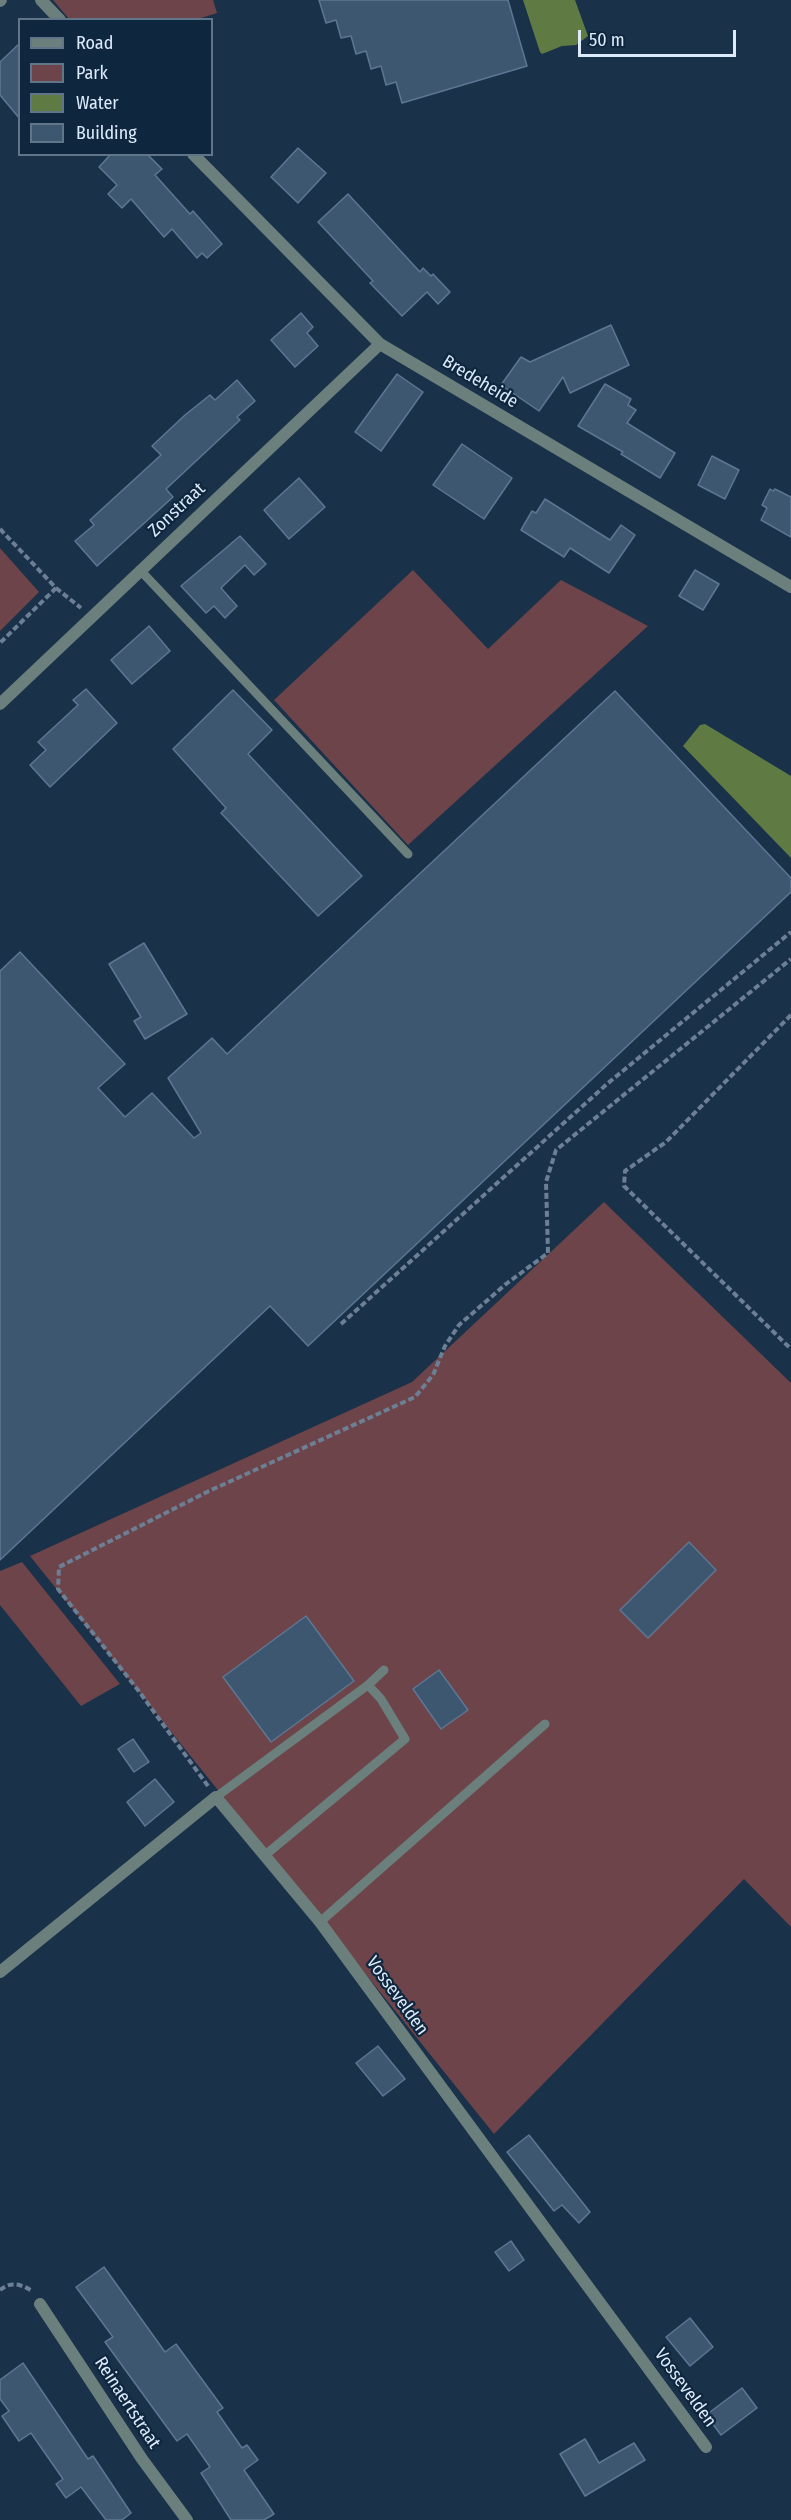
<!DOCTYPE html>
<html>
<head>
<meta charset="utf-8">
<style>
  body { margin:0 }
  #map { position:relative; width:791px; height:2520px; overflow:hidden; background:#193149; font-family:"Fira Sans Condensed",sans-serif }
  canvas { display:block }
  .legend { position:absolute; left:18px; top:18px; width:195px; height:138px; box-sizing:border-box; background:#0f273e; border:2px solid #617589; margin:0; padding:8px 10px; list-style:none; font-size:18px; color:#dceafa }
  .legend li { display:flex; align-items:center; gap:12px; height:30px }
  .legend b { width:30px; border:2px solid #617589 }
  .scale { position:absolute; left:578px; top:30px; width:158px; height:27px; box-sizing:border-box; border:3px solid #dceafa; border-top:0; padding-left:8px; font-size:18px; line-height:21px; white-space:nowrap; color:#dceafa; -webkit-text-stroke:4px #0f273e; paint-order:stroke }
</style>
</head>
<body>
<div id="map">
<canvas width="791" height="2520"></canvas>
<ul class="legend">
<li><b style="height:8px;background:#6b7f7d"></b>Road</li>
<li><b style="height:16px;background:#6d444a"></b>Park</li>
<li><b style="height:16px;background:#5f7b43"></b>Water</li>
<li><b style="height:16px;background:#3e5771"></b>Building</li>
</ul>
<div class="scale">50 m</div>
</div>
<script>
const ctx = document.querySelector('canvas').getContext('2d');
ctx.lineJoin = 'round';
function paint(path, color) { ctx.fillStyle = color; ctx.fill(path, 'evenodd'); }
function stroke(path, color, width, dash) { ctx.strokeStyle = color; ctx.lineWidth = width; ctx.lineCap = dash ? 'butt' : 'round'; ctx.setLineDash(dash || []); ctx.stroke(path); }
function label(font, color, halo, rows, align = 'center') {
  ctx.font = font + ' "Fira Sans Condensed",sans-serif'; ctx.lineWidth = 4.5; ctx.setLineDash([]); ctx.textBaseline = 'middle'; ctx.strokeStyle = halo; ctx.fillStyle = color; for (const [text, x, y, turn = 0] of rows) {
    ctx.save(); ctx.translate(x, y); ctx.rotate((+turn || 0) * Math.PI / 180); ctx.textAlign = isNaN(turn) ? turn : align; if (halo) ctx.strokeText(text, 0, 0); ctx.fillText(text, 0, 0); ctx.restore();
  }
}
paint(new Path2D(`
  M53 0H213L217 13 195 20 69 19Z
  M0 548 39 592 0 631Z
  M413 570 488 649 561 580 648 626 408 845 274 700Z
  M604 1202 791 1383V1927L744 1879 494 2134 30 1556 412 1382Z
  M22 1562 120 1684 81 1706 0 1605V1571Z`), '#6d444a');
paint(new Path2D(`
  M523 0H575L588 36 576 45 562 46 542 54 540 52Z
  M705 724 791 776V858L683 746 700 725Z`), '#5f7b43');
const building = new Path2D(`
  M319 0H508L527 66 402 103 396 82 386 85 381 66 371 69 366 51 356 54 351 36 341 38 336 20 326 23Z
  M20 43V119L0 95V62Z
  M298 148 326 173 298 203 271 177Z
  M111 154H147L162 169 155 175 190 214 193 211 222 244 207 258 202 253 197 258 172 229 164 237 131 199 122 208 108 194 117 185 99 167Z
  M348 194 420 272 423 268 431 276 433 274 450 292 438 304 427 292 402 316 370 283 373 281 318 222Z
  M301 313 313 327 307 333 318 346 295 367 271 340Z
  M611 325 629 365 570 393 563 377 539 411 501 385 521 357 530 362Z
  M397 374 423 392 381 451 355 432Z
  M237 380 255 401 237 417 240 420 166 489 173 497 97 566 75 541 94 525 90 520 161 455 152 446 185 415 210 395 215 400Z
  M605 384 631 399 628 405 636 410 627 423 675 453 660 478 621 454 623 452 578 426Z
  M462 444 512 478 484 519 433 485Z
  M712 456 739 470 725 499 698 485Z
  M299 478 325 507 289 539 264 510Z
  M770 489 773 491 775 489 791 497V537L761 520 767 508 762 505Z
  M545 499 610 540 621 525 635 535 609 573 570 548 564 557 521 530 532 511 536 513Z
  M240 536 266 564 254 575 245 565 221 588 237 606 225 618 214 606 206 613 181 586Z
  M695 570 719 584 703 610 679 596Z
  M149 626 170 651 132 684 111 660Z
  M86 689 117 723 50 787 30 765 46 750 38 742 78 705 73 700Z
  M233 690 272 730 248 754 362 876 318 916 221 813 226 808 173 749Z
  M615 691 791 878V892L308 1346 270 1306 0 1560V971L20 952 125 1064 98 1088 125 1117 152 1093 194 1138 201 1133 168 1078 212 1038 227 1054Z
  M144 943 187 1014 145 1039 134 1021 141 1017 109 964Z
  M689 1542 716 1570 648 1638 620 1610Z
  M306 1616 354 1681 271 1742 223 1677Z
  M439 1670 468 1710 441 1729 413 1689Z
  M133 1739 149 1762 134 1772 118 1749Z
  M155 1779 174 1802 145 1826 127 1802Z
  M378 2046 405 2079 383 2096 356 2063Z
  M529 2135 590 2212 579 2223 562 2205 554 2211 507 2152Z
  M511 2241 524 2260 509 2271 495 2252Z
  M104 2267 165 2352 176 2344 223 2408 217 2412 242 2448 247 2445 258 2460 244 2470 274 2514 264 2520H231L201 2473 210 2467 187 2434 177 2441 105 2342 113 2337 76 2287Z
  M690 2318 713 2347 690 2366 666 2337Z
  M23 2363 88 2459 93 2456 131 2513 122 2520H106L81 2487 66 2498 56 2484 63 2479 31 2433 19 2441 2 2416 9 2411 0 2399V2380Z
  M742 2388 757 2408 721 2435 706 2415Z
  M585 2439 599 2463 634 2443 645 2460 585 2496 560 2454Z`);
paint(building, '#3e5771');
stroke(building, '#5d7793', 1.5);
stroke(new Path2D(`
  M0 529 56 588 0 643
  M56 588 81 608
  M791 1015 666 1142 625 1171 624 1186 791 1349
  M341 1324 607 1084 791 932
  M208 1786 138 1690 58 1589 59 1567 209 1491 415 1397 433 1375 445 1346 459 1325 506 1284 548 1253 546 1182 556 1150 791 959
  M0 2290C11 2281 21 2284 32 2291`), '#6c7f94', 4, [6, 3]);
stroke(new Path2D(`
  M140 570 408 854
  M368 1685 384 1670
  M216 1797 368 1685 381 1699 405 1739 264 1856
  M320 1922 545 1724`), '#6b7f7d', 9);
stroke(new Path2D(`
  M41 0 60 20
  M0 1 1 0
  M193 154 380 344 791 587
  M0 704 380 344
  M0 1972 216 1797 320 1922 706 2447
  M40 2304 142 2459 187 2520`), '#6b7f7d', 12);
label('18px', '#dceafa', '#0f273e', [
  ["Bredeheide",480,382,31],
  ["Zonstraat",177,510,-43],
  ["Vossevelden",397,1996,54],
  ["Vossevelden",685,2388,54],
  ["Reinaertstraat",127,2403,57]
]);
</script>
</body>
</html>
